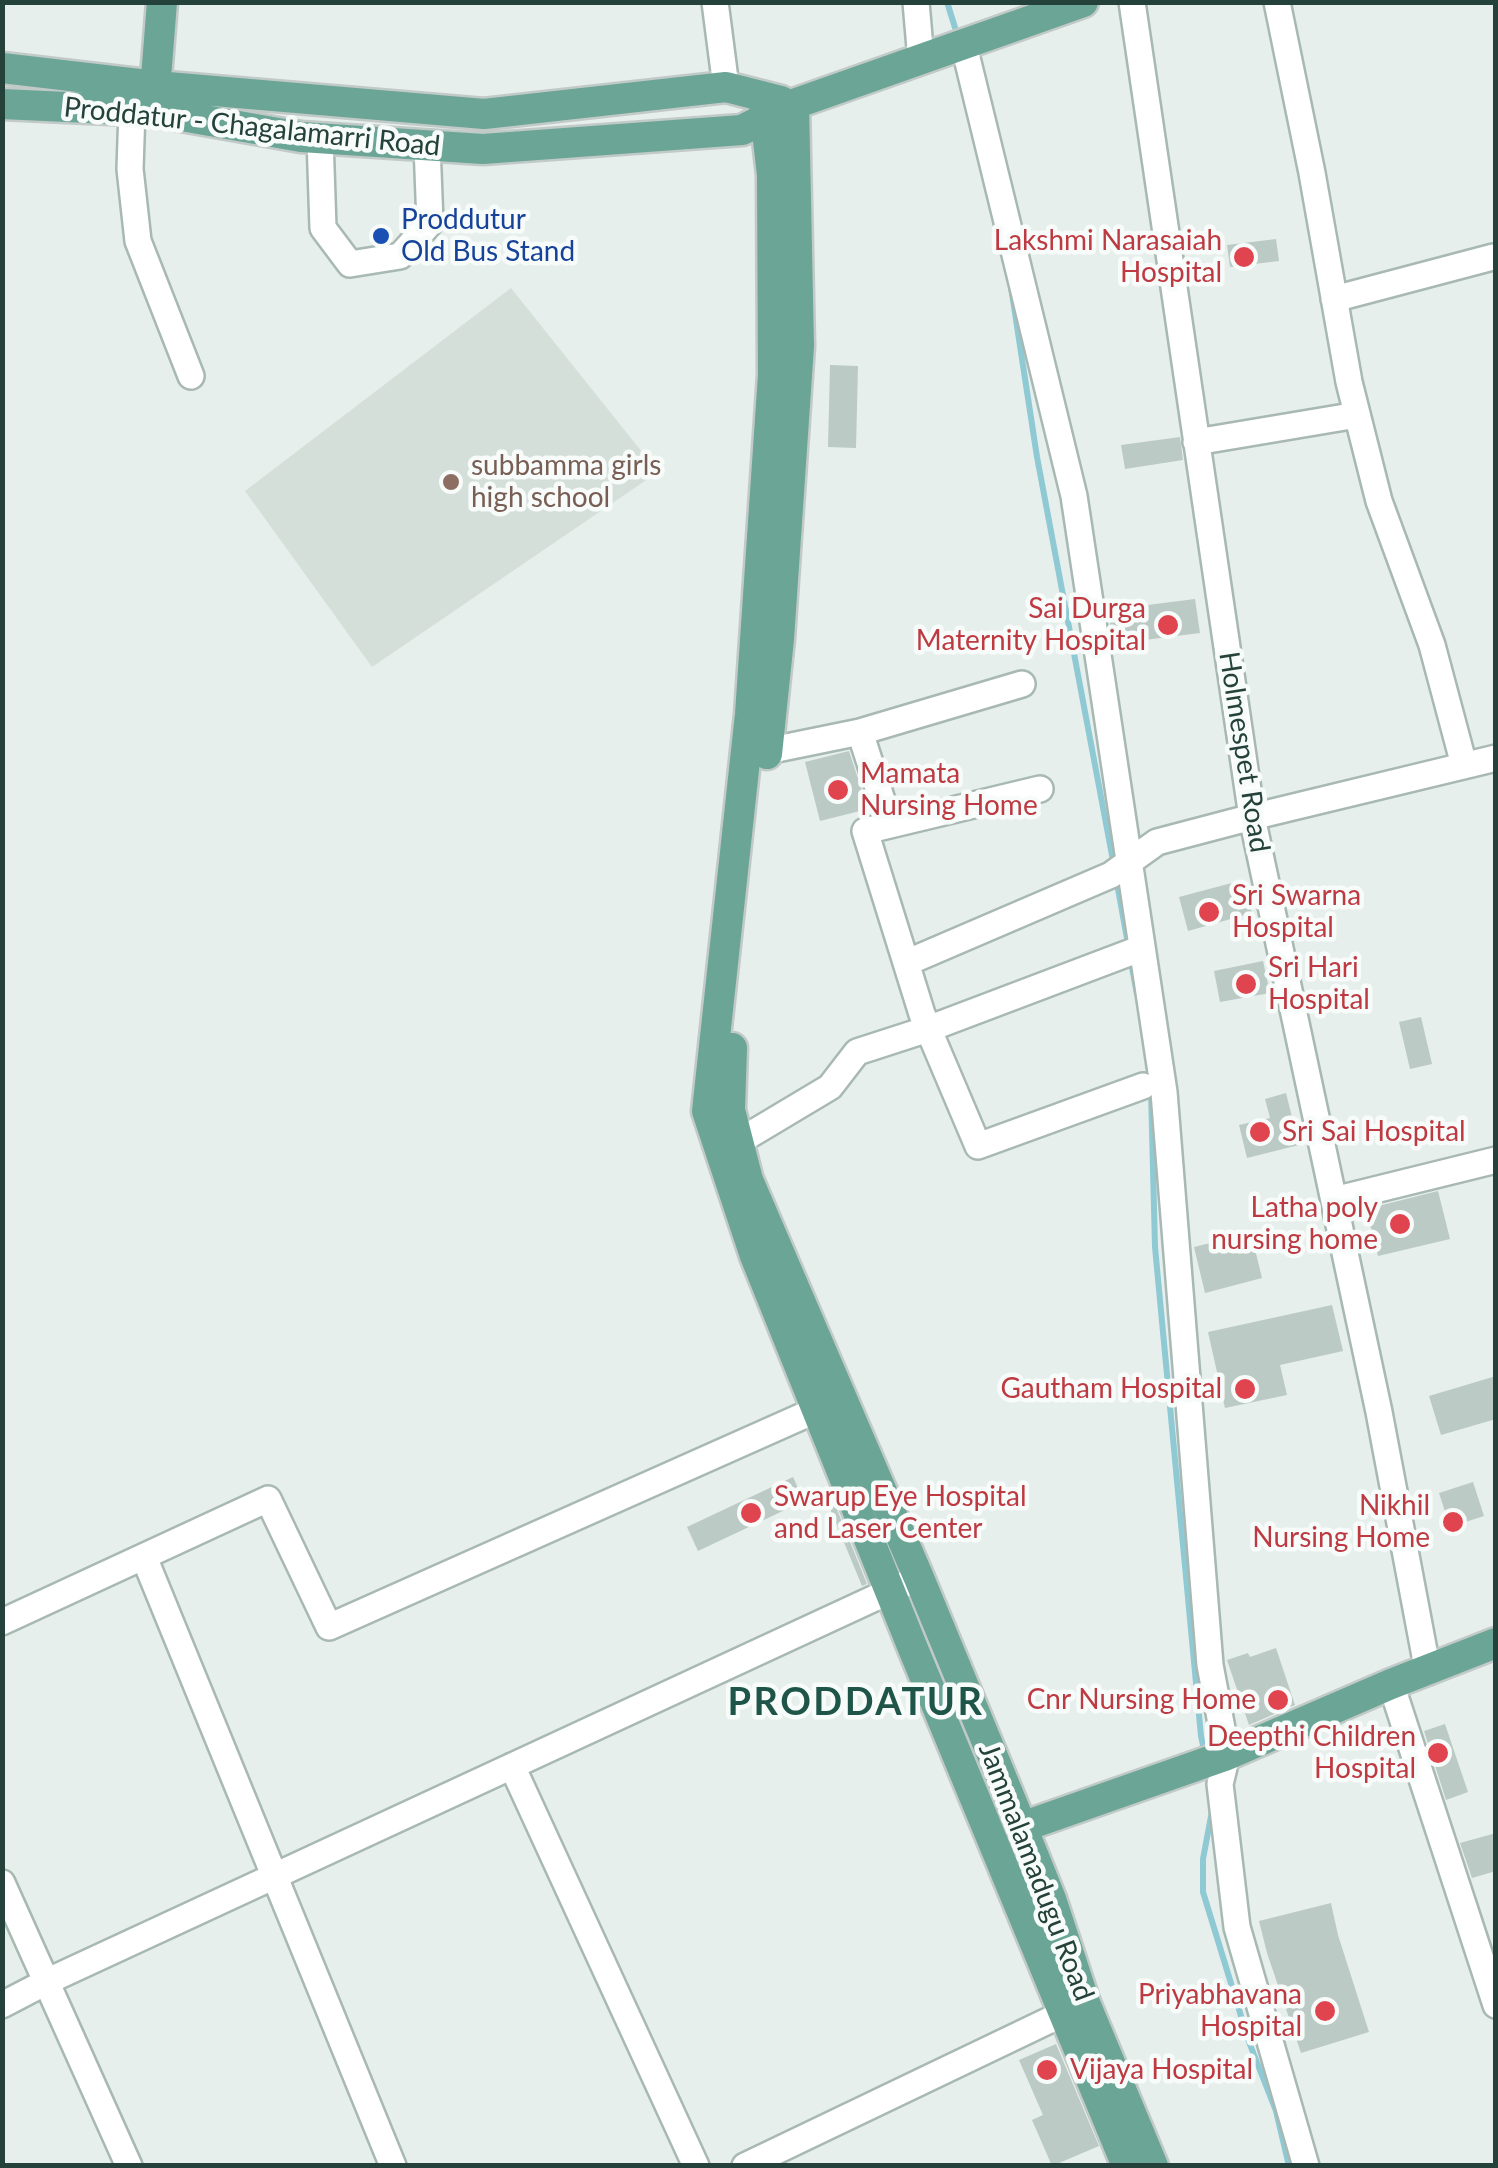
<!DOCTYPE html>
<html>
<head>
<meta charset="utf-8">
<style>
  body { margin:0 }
  #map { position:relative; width:1498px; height:2168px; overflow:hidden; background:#e6efeb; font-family:Lato,sans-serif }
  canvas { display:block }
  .frame { position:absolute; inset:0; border:5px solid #24423a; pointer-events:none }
</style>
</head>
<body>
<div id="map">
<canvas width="1498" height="2168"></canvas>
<div class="frame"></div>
</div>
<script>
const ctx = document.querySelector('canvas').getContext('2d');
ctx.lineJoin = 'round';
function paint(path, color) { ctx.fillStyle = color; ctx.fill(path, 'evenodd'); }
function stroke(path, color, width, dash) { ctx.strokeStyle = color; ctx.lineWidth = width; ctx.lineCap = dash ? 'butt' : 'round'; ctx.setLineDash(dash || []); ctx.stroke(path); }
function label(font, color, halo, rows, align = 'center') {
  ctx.font = font + ' Lato,sans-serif'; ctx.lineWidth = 9; ctx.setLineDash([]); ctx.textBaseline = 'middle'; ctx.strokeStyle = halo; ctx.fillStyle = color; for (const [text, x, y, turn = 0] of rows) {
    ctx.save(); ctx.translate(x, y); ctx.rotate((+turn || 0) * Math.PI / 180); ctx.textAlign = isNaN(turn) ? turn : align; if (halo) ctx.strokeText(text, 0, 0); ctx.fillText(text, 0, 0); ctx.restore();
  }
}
paint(new Path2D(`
  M511 288 658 472 372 667 245 491Z`), '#d4dfda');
stroke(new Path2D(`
  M947 2 958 37
  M1011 287 1037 457 1114 866
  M1116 878 1128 944
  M1130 957 1137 994
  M1151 1090 1155 1247 1201 1736 1205 1755
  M1212 1811 1203 1859V1892L1249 2042 1276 2111 1289 2166`), '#8ec9d4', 6);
paint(new Path2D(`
  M1276 239 1279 261 1230 267 1227 245Z
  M830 365 858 366 856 448 828 447Z
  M1180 437 1183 460 1125 469 1121 445Z
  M1195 599 1200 633 1113 644 1108 610Z
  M849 751 868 809 820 821 805 762Z
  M1243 880 1252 913 1188 931 1179 897Z
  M1263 961 1270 993 1220 1002 1214 971Z
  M1421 1017 1432 1064 1410 1069 1399 1022Z
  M1286 1093 1299 1145 1247 1158 1239 1125 1270 1118 1265 1099Z
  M1438 1191 1450 1239 1378 1256 1366 1209Z
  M1251 1233 1262 1278 1205 1293 1194 1247Z
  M1332 1305 1343 1351 1280 1365 1287 1395 1225 1408 1208 1332Z
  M1496 1376V1419L1441 1435 1429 1396Z
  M793 1477 804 1501 698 1551 687 1527Z
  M1473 1482 1484 1516 1450 1527 1439 1493Z
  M832 1497 867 1584 862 1586 826 1499Z
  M1276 1648 1295 1705 1249 1725 1227 1660 1248 1653 1250 1657Z
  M1445 1724 1468 1792 1446 1800 1424 1731Z
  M1496 1833V1871L1472 1878 1460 1843Z
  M1331 1903 1338 1935 1369 2032 1301 2053 1267 1953 1259 1921Z
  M1056 2044 1099 2146 1052 2166 1032 2120 1043 2115 1019 2060Z`), '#bbcac4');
const minor = new Path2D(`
  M715 2 726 87
  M916 2 921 60
  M1132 2 1252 817 1379 1412 1428 1672
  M1277 2 1312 173 1349 382 1379 501 1432 645 1464 765
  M967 58 1074 496 1164 1092 1210 1665 1227 1755 1220 1784 1237 1927 1306 2166
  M132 110 130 169 138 241 191 376
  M320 138 323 228 350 264 400 256 430 223 427 145
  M1334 299 1493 257
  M1196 442 1357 415
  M860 732 1022 684
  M767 751 860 732 890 825 865 831 922 1014 978 1146 1143 1086
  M890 825 1040 789
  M906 963 1111 875 1157 842 1252 817 1496 758
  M738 1142 830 1087 857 1052 928 1029 1142 948
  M1334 1200 1496 1160
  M144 1557 393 2166
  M2 1622 268 1499 329 1627 832 1403
  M1391 1684 1496 2005
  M512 1766 696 2166
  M2 1883 129 2166
  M2 2005 48 1981 905 1584
  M745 2166 1079 2006`);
const major = new Path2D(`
  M2 68 156 86 484 114 726 87 781 101
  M763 97 772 175 773 375 750 714 707 1111 755 1256 914 1651 1127 2166
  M154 103 162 2
  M2 104 153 111 301 137 483 149 742 130 794 104 1083 2
  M767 754 779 639 799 346 794 104
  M732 1048 730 1110 748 1180 919 1578 1022 1827 1051 1899 1085 2003 1153 2166
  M1022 1827 1227 1755 1391 1684 1496 1643`);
stroke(minor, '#a8b8b2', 30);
stroke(major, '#c2cac8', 35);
stroke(minor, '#fff', 25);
stroke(major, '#6aa596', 30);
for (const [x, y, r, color] of [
  [381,236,10,"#1a4fb4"],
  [1244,257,12,"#e0444e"],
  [451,482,10,"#8d6e63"],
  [1168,625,12,"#e0444e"],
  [838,790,12,"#e0444e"],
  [1209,912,12,"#e0444e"],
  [1246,984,12,"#e0444e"],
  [1260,1132,12,"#e0444e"],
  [1400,1224,12,"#e0444e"],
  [1245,1389,12,"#e0444e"],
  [751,1513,12,"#e0444e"],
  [1453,1522,12,"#e0444e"],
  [1278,1700,12,"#e0444e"],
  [1438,1753,12,"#e0444e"],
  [1325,2011,12,"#e0444e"],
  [1047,2070,12,"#e0444e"]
]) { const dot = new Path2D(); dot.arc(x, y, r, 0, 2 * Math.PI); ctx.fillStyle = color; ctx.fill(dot); stroke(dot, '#f7fbf9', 4); }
label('28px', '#24423a', '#f7fbf9', [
  ["Proddatur - Chagalamarri Road",252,127,6],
  ["Holmespet Road",1244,752,81],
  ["Jammalamadugu Road",1036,1872,69]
]);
label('28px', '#164399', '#f7fbf9', [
  ["Proddutur",401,220],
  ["Old Bus Stand",401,252]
], 'left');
label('28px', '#be3a42', '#f7fbf9', [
  ["Lakshmi Narasaiah",1222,241],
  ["Hospital",1222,273],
  ["Sai Durga",1146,609],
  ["Maternity Hospital",1146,641],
  ["Mamata",860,774,"left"],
  ["Nursing Home",860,806,"left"],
  ["Sri Swarna",1232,896,"left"],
  ["Hospital",1232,928,"left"],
  ["Sri Hari",1268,968,"left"],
  ["Hospital",1268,1000,"left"],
  ["Sri Sai Hospital",1282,1132,"left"],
  ["Latha poly",1378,1208],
  ["nursing home",1378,1240],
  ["Gautham Hospital",1222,1389],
  ["Swarup Eye Hospital",774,1497,"left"],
  ["and Laser Center",774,1529,"left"],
  ["Nikhil",1430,1506],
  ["Nursing Home",1430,1538],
  ["Cnr Nursing Home",1256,1700],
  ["Deepthi Children",1416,1737],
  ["Hospital",1416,1769],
  ["Priyabhavana",1302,1995],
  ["Hospital",1302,2027],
  ["Vijaya Hospital",1070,2070,"left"]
], 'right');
label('28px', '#785e54', '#f7fbf9', [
  ["subbamma girls",471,466],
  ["high school",471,498]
], 'left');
ctx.letterSpacing = '2.5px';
label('bold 38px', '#1f5548', '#f7fbf9', [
  ["PRODDATUR",856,1703]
]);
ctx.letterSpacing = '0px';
</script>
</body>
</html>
